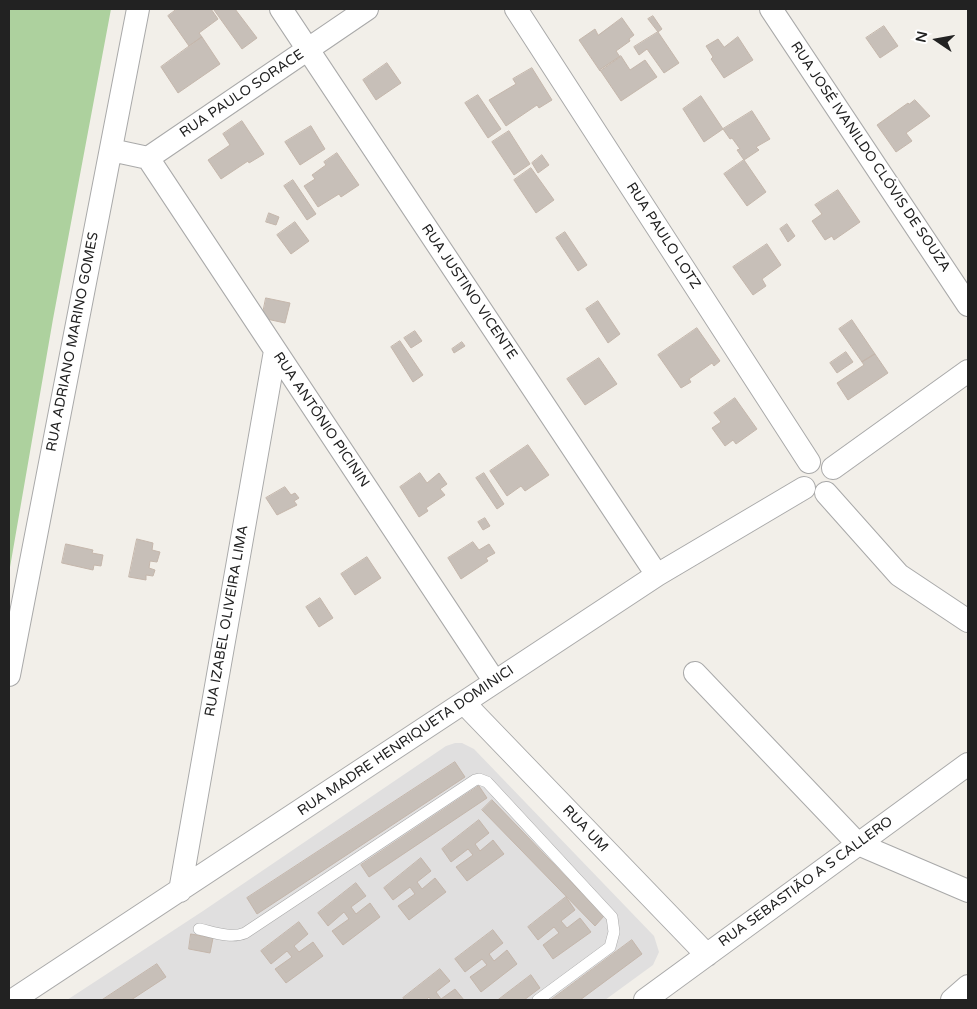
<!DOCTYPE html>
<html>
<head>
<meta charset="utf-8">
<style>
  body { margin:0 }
  #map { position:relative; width:977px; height:1009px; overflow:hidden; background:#f2efe9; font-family:"Varela Round",sans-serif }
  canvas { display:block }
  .frame { position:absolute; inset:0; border:10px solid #222; pointer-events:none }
  .north { position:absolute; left:912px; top:15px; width:50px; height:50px; -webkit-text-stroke:4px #fff; paint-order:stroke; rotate:282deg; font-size:14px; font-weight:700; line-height:20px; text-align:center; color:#222 }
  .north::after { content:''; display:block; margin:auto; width:18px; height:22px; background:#222; clip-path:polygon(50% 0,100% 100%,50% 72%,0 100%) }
</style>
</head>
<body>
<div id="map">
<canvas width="977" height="1009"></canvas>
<div class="frame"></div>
<div class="north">N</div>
</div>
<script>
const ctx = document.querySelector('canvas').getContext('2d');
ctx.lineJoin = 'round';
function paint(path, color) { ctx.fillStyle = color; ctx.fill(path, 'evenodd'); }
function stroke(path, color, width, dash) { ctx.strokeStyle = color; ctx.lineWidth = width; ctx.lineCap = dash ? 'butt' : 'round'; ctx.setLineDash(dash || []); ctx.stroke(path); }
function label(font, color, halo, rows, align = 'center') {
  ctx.font = font + ' "Varela Round",sans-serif'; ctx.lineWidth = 4.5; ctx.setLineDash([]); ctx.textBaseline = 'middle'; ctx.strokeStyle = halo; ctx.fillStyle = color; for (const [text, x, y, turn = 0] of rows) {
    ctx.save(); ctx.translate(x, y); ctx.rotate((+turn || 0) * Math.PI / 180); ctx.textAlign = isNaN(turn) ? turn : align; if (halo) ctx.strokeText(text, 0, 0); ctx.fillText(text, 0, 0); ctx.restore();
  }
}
paint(new Path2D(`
  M455 743H462L474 749 654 936 659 952 653 965 605 1000H67L203 911 446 746Z`), '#e0dfdf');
paint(new Path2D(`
  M9 9H111L53 319 9 573Z`), '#add19e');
const building = new Path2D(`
  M177 9H211L218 19 199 33 202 37 189 46 168 16Z
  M216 9H235L257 38 242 49 214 10Z
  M653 16 662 29 658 32 648 19Z
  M622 18 634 35 629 39 630 41 616 51 620 57 600 71 579 40 595 29 598 35Z
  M884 26 898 46 880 58 866 38Z
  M658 32 679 63 664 73 647 49 639 55 634 47Z
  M202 37 220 64 178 93 161 67Z
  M738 37 753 60 724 78 711 59 713 57 706 46 718 39 724 47Z
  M621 56 630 70 645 60 657 77 621 101 600 70Z
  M387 63 401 83 376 100 363 80Z
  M532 68 552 100 539 108 537 105 506 126 489 100 516 84 513 79Z
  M478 95 501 129 488 138 465 103Z
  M701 96 723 129 704 142 683 109Z
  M915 100 930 116 906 133 912 141 896 152 877 125 908 103 909 104Z
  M752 111 770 139 756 147 759 150 744 160 737 150 740 149 732 138 730 139 723 129Z
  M242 121 264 154 249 163 248 161 221 179 208 160 230 145 223 134Z
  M311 126 325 149 300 165 285 142Z
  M509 131 530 164 514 175 492 142Z
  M337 153 359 185 341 197 339 194 318 207 304 186 315 179 312 175 326 165 324 162Z
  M542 155 549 165 538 173 532 163Z
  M744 160 766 192 747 206 724 174Z
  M531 168 554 200 536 213 514 180Z
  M293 180 316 214 307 220 284 186Z
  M838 190 860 222 834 240 832 236 825 240 812 221 822 214 815 205Z
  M269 213 279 217 276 225 266 222Z
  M295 222 309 241 291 254 277 235Z
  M787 224 795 236 788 242 780 229Z
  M565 232 587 265 578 271 556 238Z
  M767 244 781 265 762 279 766 286 753 295 733 267Z
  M266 298 290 303 285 323 262 318Z
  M598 301 620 334 608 343 586 309Z
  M852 320 875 354 862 362 839 329Z
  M697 328 720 361 714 366 712 363 689 379 691 382 681 388 658 355Z
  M415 331 422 341 411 348 404 338Z
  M400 341 423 375 413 382 391 347Z
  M462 342 465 346 454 353 452 349Z
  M846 352 853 362 837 373 830 363Z
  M875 354 888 373 848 400 837 383 864 365 862 362Z
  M599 358 617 384 585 405 567 379Z
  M735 398 757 429 736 444 733 440 725 446 712 428 721 422 714 413Z
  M528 445 549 475 525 491 521 486 507 496 490 471Z
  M420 473 427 483 439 473 447 484 440 489 445 495 426 508 428 511 419 517 400 487Z
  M484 473 504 504 497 509 476 478Z
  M285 487 291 495 295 493 299 498 294 501 297 505 277 515 266 498Z
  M485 518 490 526 483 530 478 522Z
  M137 539 153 543 152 550 160 552 157 562 150 561 149 568 155 570 153 576 146 575V580L129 577Z
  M473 542 479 550 489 544 495 553 486 558 488 561 461 579 448 558Z
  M66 544 93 550 92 553 103 555 101 566 94 565 93 570 62 563Z
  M367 557 381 578 355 595 341 574Z
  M320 598 333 618 319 627 306 607Z
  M455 762 465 777 257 914 247 898Z
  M479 786 487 798 369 877 361 865Z
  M492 800 604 916 595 926 482 810Z
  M479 820 489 833 475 844 480 851 493 840 504 854 467 881 456 867 473 855 468 849 451 862 442 849Z
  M421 858 431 871 417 882 422 889 435 878 446 892 409 920 398 906 415 894 410 887 393 900 384 888Z
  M356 883 366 896 351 907 356 914 370 903 380 917 343 945 332 931 349 919 344 912 328 926 318 913Z
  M566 897 575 910 561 921 567 928 580 918 591 932 553 959 543 945 559 933 554 927 538 940 528 927Z
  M299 922 308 934 294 946 299 952 313 942 323 956 286 983 275 969 292 957 287 951 271 964 261 951Z
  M493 930 503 943 489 954 494 961 507 950 517 964 481 992 470 977 487 965 482 959 465 972 455 959Z
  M191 934 213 938 210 953 189 949Z
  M632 940 642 954 580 1000H551Z
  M157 964 166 977 131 1000H102Z
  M440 969 450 981 436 992 441 999 455 989 464 1000H431L429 997 426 1000H405L403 998Z
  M531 975 540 988 524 1000H498Z`);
paint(building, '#c7bfb8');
stroke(building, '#c4b6ab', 1);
const service = new Path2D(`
  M199 929C213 932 231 939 245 933L475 780 479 779 487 782 612 917 614 932 610 947 538 1000`);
const minor = new Path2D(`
  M281 9 657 575
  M516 9 809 462
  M771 9 968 305
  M111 150 148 158 367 9
  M148 158 495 682
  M833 468 968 371
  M826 493 899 575 968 621
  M695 673 858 844 968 891
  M9 675 138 9
  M464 703 707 955
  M180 891 275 351
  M13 1000 657 575 804 488
  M645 1000 968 764
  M952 1000 968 986`);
stroke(service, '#a9a9a9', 12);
stroke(minor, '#a9a9a9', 24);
stroke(service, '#fff', 11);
stroke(minor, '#fff', 22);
label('14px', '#222', '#fff', [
  ["RUA PAULO SORACE",242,94,-34],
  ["RUA JOSÉ IVANILDO CLÓVIS DE SOUZA",870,157,56],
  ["RUA PAULO LOTZ",663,236,57],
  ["RUA JUSTINO VICENTE",469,292,56],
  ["RUA ADRIANO MARINO GOMES",73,342,-79],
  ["RUA ANTÔNIO PICININ",321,420,56],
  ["RUA IZABEL OLIVEIRA LIMA",227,621,-80],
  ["RUA MADRE HENRIQUETA DOMINICI",406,741,-34],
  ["RUA UM",585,829,46],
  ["RUA SEBASTIÃO A S CALLERO",806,882,-36]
]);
</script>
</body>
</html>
